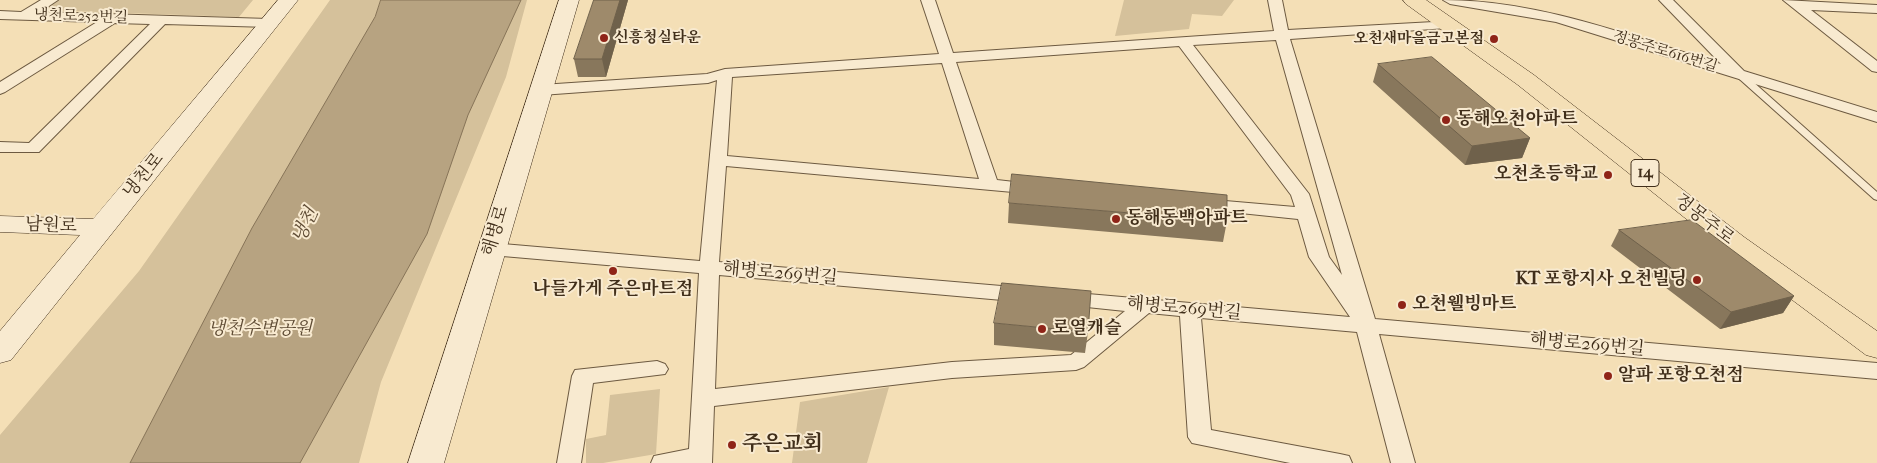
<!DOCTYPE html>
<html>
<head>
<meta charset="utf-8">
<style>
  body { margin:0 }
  canvas { display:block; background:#f4dfb6 }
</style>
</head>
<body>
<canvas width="1877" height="463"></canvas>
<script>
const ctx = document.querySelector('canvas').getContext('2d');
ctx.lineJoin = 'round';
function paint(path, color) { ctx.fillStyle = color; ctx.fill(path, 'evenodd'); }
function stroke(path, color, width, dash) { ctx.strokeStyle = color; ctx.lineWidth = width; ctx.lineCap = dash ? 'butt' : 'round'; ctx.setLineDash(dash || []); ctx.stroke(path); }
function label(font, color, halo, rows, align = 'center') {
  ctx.font = font + ' "IM FELL French Canon","Noto Serif KR",serif'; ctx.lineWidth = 4; ctx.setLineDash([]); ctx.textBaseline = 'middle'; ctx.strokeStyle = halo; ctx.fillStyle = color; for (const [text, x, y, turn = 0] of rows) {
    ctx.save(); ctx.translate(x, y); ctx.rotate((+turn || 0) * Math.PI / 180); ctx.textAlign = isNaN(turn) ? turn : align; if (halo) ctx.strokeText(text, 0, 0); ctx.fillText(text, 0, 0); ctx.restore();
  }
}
paint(new Path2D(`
  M59 0H253L239 17 42 10Z
  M330 0H527L506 77 381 382 359 463H0V435L139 271Z
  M1124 0H1234L1222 16 1192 14 1189 29 1115 36Z
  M889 387 867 463H792L800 402Z
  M660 389 656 454 603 463H586V439L606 435 610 395Z`), '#d5c19b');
const water = new Path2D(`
  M381 0H521L468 115 427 234 300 463H130L252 228 375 17Z`);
paint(water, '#b7a381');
stroke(water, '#877458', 1);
const lane = new Path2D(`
  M1736 72H1742L1877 192V200L1874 199 1736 76Z`);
const street = new Path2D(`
  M41 0H58L40 12 269 19 276 23 269 27 165 24 39 152H0V142L29 143 150 24 115 23 5 92 0 94V82L97 22 0 19V11L21 12Z
  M921 0H935L953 53 1274 31 1268 0H1282L1288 30 1452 21 1454 24 1447 28 1290 39 1375 319 1877 363V379L1379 334 1415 463H1391L1357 332 1201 318 1211 430 1340 454 1349 456 1352 463H1290L1192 443 1188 437 1180 316 1149 313 1084 367 1076 370 952 378 714 406 712 463H651L654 456 689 449 699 273 491 255 484 253 481 249 484 245 491 243 700 261 717 80 708 83 541 95 536 93 533 90 536 87 541 85 707 74 725 69 939 54ZM1276 40 1342 275 1329 257 1309 194 1193 45ZM1179 46 1291 195 1295 207 1202 199 1196 200 1193 204 1196 208 1202 209 1298 219 1309 257 1350 317 1065 292 1058 294 1055 299 1058 304 1125 311 1071 355 952 362 715 389 719 275 1025 302 1032 300 1035 295 1032 290 1025 288 719 262 726 166 1035 194 1041 193 1044 189 1041 185 997 180 956 62ZM942 63 979 179 727 156 732 77Z
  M1443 0C1539 0 1630 36 1721 64L1659 0H1673L1744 71 1877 112V122L1556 22 1450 4Z
  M1783 0 1877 5V13L1811 10 1877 61V72L1872 71Z
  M657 361 665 364 668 369 665 374 593 383 581 463H557L572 376 575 370Z`);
const secondary = new Path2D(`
  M278 0H298L11 360 0 363V331L80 235 0 232V216L93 219Z
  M559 0H579L444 463H408Z`);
const primary = new Path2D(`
  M1403 0H1426L1534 75 1744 237 1877 331V358L1866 355 1724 249 1518 85 1406 4Z`);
stroke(lane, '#6d5a41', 2);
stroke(street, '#6d5a41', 2);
stroke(secondary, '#402e1a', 1);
stroke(primary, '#402e1a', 1);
paint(lane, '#f8ead0');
paint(street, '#f8ead0');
paint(secondary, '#f8ead0');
paint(primary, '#f4dfb6');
paint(new Path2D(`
  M594 0H628L606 77H578L574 59Z
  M1378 64 1530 138 1522 158 1465 165 1373 82Z
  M1009 203 1227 221 1223 242 1008 223Z
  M1619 230 1794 296 1783 313 1720 329 1611 246Z
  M994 323 1088 332 1085 353 994 345Z`), '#88775c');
paint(new Path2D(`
  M620 0H628L606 77 602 59Z
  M1530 138 1522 158 1465 165 1472 146Z
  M1794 296 1783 313 1720 329 1731 312Z`), '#6f614b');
const building = new Path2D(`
  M594 0H620L602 59H574Z
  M1432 57 1530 138 1472 146 1378 64Z
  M1012 174 1227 195V221L1009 203Z
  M1692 220 1794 296 1731 312 1619 230Z
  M1002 283 1091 291 1088 332 994 323Z`);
paint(building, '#9e8a6b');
stroke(building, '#6f614b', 1);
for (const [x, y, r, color] of [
  [604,38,5,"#8f2418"],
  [1494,39,5,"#8f2418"],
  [1446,120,5,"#8f2418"],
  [1608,175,5,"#8f2418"],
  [1116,219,5,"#8f2418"],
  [613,271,5,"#8f2418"],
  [1697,280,5,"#8f2418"],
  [1402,305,5,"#8f2418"],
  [1042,329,5,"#8f2418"],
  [1608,376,5,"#8f2418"],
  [732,445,5,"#8f2418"]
]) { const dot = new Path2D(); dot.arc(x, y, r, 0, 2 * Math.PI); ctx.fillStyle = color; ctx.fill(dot); stroke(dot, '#f8ead0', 2); }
label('15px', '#402e1a', '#f8ead0', [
  ["냉천로252번길",81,17,2],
  ["정몽주로616번길",1665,52,17]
]);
label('bold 15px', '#402e1a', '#f8ead0', [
  ["신흥청실타운",614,38],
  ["오천새마을금고본점",1484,39,"right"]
], 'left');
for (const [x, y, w] of [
  [1645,173,28]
]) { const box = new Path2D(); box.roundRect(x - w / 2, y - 13.5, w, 27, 4); ctx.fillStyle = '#f8ead0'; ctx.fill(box); stroke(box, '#402e1a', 1); }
label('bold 16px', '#402e1a', null, [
  ["14",1645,173]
]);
label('bold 18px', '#402e1a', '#f8ead0', [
  ["동해오천아파트",1456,120],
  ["오천초등학교",1598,175,"right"],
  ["동해동백아파트",1126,219],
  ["KT 포항지사 오천빌딩",1687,280,"right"],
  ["나들가게 주은마트점",613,290,"center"],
  ["오천웰빙마트",1412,305],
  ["로열캐슬",1052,329],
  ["알파 포항오천점",1618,376]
], 'left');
label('18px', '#402e1a', '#f8ead0', [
  ["냉천로",144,176,-51],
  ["정몽주로",1704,220,38],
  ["남원로",51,226,2],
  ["해병로",496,231,-73],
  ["해병로269번길",780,274,5],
  ["해병로269번길",1184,309,5],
  ["해병로269번길",1587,345,5]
]);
label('italic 18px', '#5e4b34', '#f8ead0', [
  ["냉천수변공원",260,330]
]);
label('italic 19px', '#5e4b34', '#f8ead0', [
  ["냉천",306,226,-65]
]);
label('bold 21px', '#402e1a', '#f8ead0', [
  ["주은교회",742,445]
], 'left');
</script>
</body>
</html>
